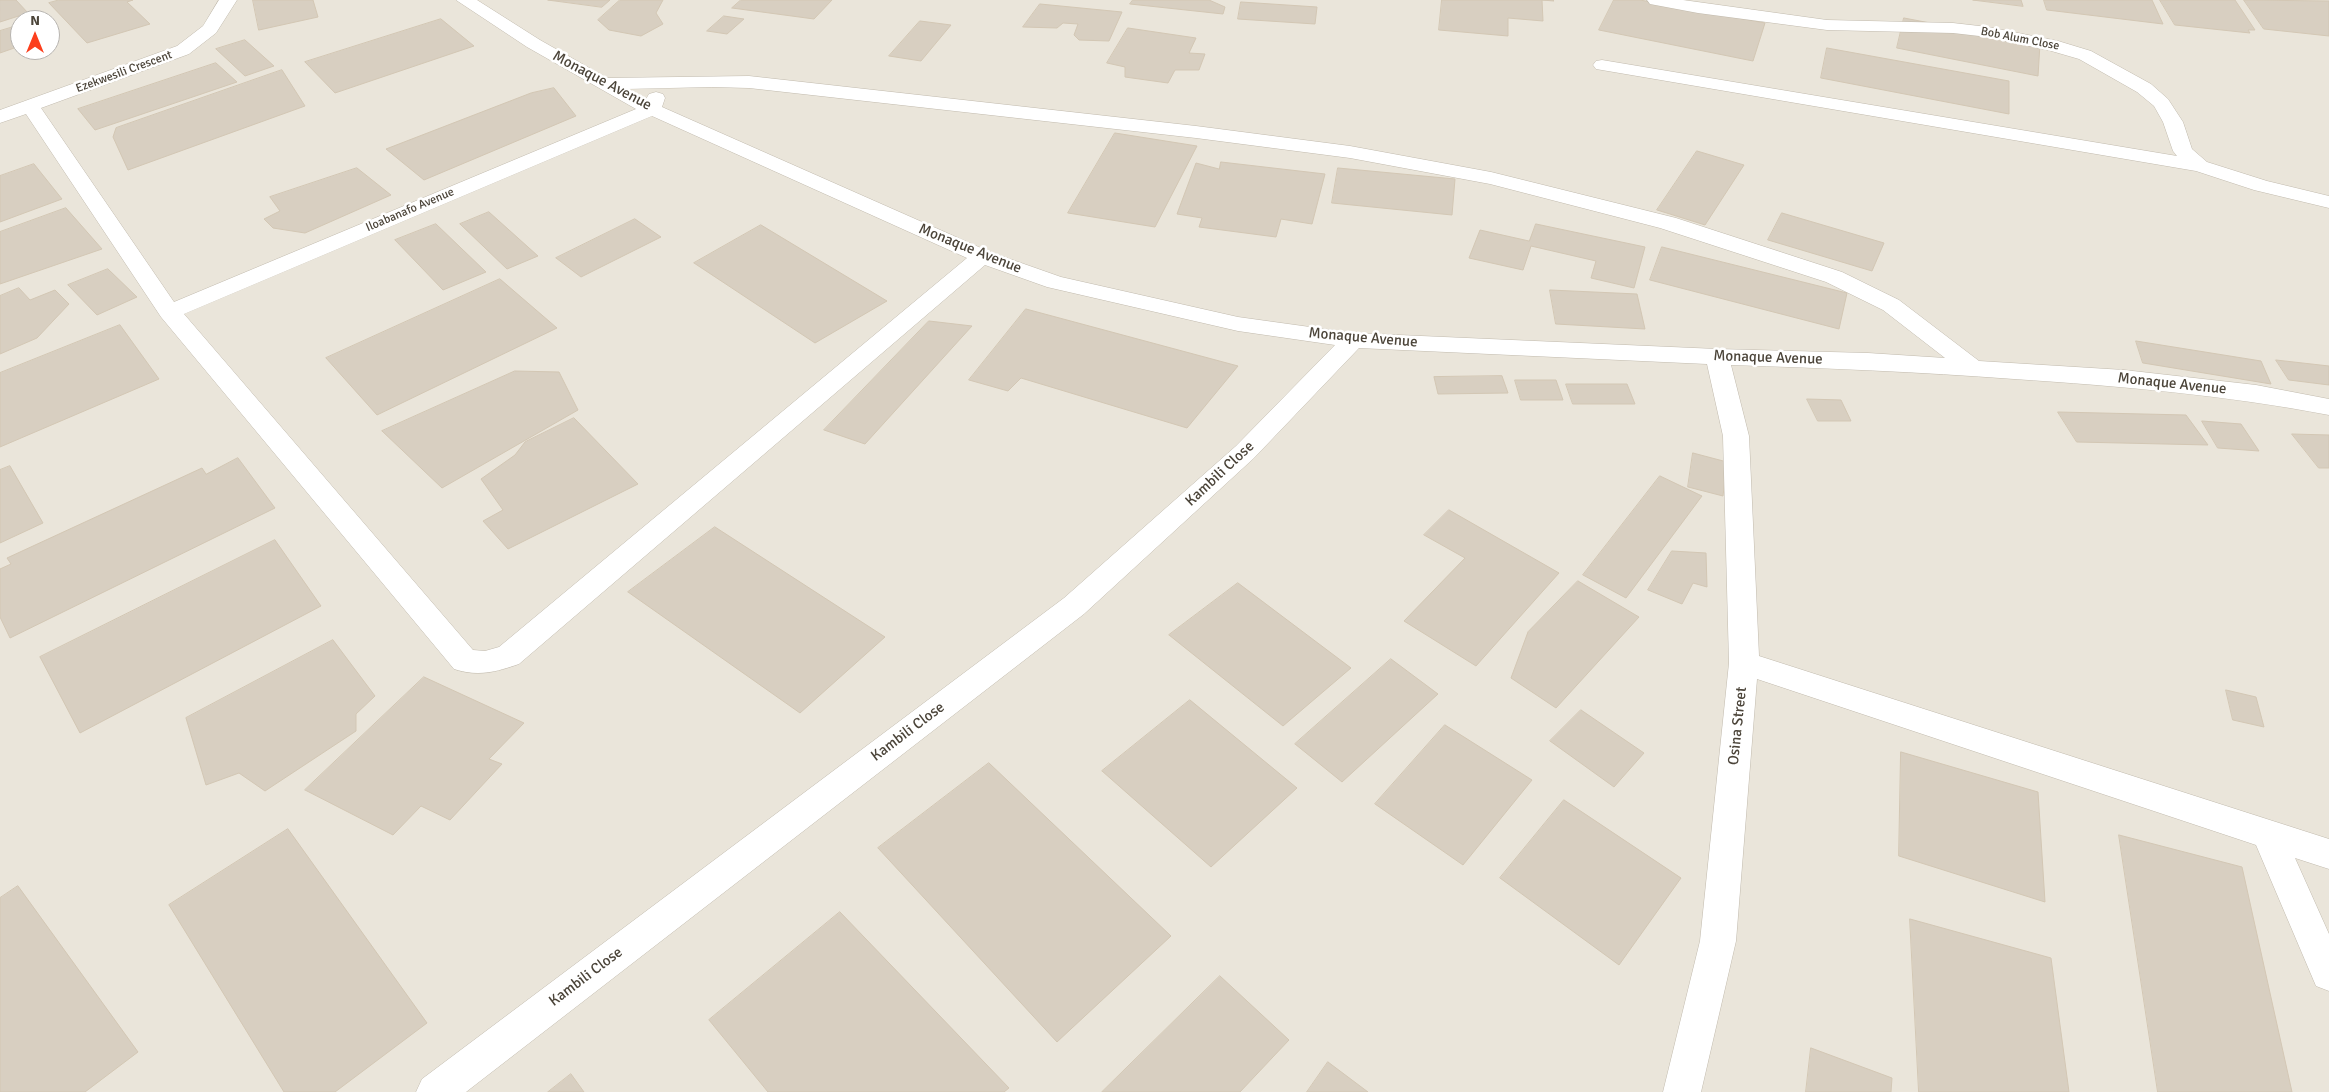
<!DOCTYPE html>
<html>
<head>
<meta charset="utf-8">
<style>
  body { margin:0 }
  #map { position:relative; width:2329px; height:1092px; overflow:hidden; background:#f6f3ec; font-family:Signika,sans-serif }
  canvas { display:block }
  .north { position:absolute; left:10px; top:10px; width:50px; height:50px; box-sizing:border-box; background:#fff; border:1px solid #b7b4b0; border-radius:50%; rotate:0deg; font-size:14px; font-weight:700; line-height:20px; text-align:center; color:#4b4439 }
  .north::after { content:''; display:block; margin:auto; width:18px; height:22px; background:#fc3f1d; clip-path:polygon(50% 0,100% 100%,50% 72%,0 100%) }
</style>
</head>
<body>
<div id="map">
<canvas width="2329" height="1092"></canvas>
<div class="north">N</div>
</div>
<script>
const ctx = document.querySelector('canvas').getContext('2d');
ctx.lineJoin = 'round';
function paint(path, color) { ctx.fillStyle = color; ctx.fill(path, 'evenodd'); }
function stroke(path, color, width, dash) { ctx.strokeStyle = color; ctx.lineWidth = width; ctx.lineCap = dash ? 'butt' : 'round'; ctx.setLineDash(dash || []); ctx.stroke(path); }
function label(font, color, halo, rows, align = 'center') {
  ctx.font = font + ' Signika,sans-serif'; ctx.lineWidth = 5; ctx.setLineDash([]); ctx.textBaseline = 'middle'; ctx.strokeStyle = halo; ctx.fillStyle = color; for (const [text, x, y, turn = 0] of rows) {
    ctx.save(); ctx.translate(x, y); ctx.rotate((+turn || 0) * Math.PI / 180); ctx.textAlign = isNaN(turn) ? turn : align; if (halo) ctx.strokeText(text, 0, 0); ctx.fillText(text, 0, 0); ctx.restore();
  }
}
paint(new Path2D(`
  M0 0H2329V1092H0ZM20 20H50V50H20Z`), '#eae5da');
const building = new Path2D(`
  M0 0H16L28 13 0 22Z
  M59 0H133L127 2 150 24 87 43 49 3Z
  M253 0H313L318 17 259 30Z
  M548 0H610L602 7Z
  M620 0H663L656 13 663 24 641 36 609 30 598 20Z
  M741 0H832L814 19 732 8Z
  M1133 0H1209L1225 7 1223 14 1130 4Z
  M1442 0H1553L1554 1 1542 0 1543 21 1508 18V36L1439 30Z
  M1614 0H1640L1765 23 1753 61 1599 30Z
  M1973 0H2021L2023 6Z
  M2044 0H2152L2163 24 2047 10Z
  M2160 0H2235L2255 30H2248L2250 33 2175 25Z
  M2244 0 2329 1V36L2264 29Z
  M1241 2 1317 7 1315 24 1238 19Z
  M1040 4 1122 12 1109 41 1079 40 1074 35 1078 24 1063 23 1057 28 1023 27Z
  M724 16 744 19 727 34 707 31Z
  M1904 18 2040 44 2038 76 1897 48Z
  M441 19 474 46 335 93 305 62Z
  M920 21 951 25 921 61 889 56Z
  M20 25V46L0 53V31Z
  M1128 28 1196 38 1189 53 1205 54 1199 70H1175L1168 83 1125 77V67L1107 63Z
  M245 40 274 66 245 76 216 49Z
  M1827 48 2009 81V114L1821 78Z
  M216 63 237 82 95 130 78 109Z
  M282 70 305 106 128 170 113 137 116 128Z
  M554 88 576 116 424 180 386 149 531 93Z
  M1115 133 1197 146 1155 227 1068 213Z
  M1697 151 1744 165 1705 225 1657 210Z
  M1221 162 1325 174 1312 224 1281 219 1276 237 1199 227 1202 218 1177 214 1196 163 1219 169Z
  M34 164 62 199 0 222V176Z
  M357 168 391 195 305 233 273 228 264 219 280 211 270 197Z
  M1338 168 1455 179 1452 215 1332 203Z
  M66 208 102 249 0 284V232Z
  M489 212 538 256 507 269 460 224Z
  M1782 213 1884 243 1872 271 1768 240Z
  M635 219 661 237 581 277 556 258Z
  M436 224 486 272 443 290 395 240Z
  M1536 224 1645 247 1634 288 1591 278 1596 261 1531 246 1523 270 1469 258 1480 230 1529 241Z
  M761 225 887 301 815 343 694 263Z
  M1662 247 1847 293 1839 329 1650 280Z
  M108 269 137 297 97 315 68 285Z
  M500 279 557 328 377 415 326 358Z
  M19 288 30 300 55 290 69 304 37 338 0 354V296Z
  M1550 290 1637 294 1645 329 1556 324Z
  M1026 309 1238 366 1187 428 1021 378 1008 391 969 380Z
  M929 321 972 326 865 444 824 430Z
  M120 325 159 379 0 447V373Z
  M2136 341 2261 361 2271 384 2143 363Z
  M2276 360 2329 366V385L2289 380Z
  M515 371 559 372 578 410 442 488 382 431Z
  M1502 376 1508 393 1438 394 1434 377Z
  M1515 380H1556L1563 400H1521Z
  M1566 384H1627L1635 404H1573Z
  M1807 399 1841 400 1851 421H1818Z
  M2058 412 2186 415 2208 445 2077 442Z
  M574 418 638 484 508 549 483 521 503 510 481 479 515 455 525 442Z
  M2202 421 2241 424 2259 451 2218 448Z
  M2292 434 2329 435V468H2319Z
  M1693 453 1727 462 1723 496 1688 487Z
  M238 458 275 508 10 638 0 617V569L11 564 7 558 202 468 206 474Z
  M10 466 43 523 0 543V470Z
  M1660 476 1702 496 1626 598 1583 575Z
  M1449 510 1559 573 1476 666 1404 621 1465 558 1424 535Z
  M715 527 885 637 800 713 628 592Z
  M275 540 321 606 80 733 40 657Z
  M1672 551 1706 553 1707 587 1693 583 1682 604 1648 590Z
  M1578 581 1639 617 1556 708 1511 678 1528 632Z
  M1238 583 1351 668 1283 726 1169 635Z
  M333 640 375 696 356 714V731L265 791 239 773 206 785 186 718Z
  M1391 659 1438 694 1342 782 1295 744Z
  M424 677 524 723 489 759 502 764 450 820 421 806 393 835 305 790Z
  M2226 690 2256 697 2264 727 2233 720Z
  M1190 700 1297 788 1211 867 1102 771Z
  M1581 710 1644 753 1614 787 1550 741Z
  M1445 725 1532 780 1463 865 1375 804Z
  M1901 752 2038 792 2045 902 1899 856Z
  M989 763 1171 936 1057 1042 878 848Z
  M1564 800 1681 878 1619 965 1500 878Z
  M288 829 427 1023 335 1092H284L169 905Z
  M2119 835 2242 867 2292 1092H2158Z
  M18 886 138 1052 85 1092H0V898Z
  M840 912 1009 1088 1004 1092H768L709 1020Z
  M1910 919 2051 958 2069 1092H1919Z
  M1220 976 1289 1040 1240 1092H1102Z
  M1811 1048 1892 1078 1891 1092H1806Z
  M1328 1062 1368 1092H1307Z
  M571 1074 584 1092H548Z`);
paint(building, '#d8cfc1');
stroke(building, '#d3c7b4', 1);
const street = new Path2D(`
  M219 0H237L216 33 189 54 41 108 174 302 636 109 527 47 456 0H477L540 40 607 78 749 76 1196 126 1350 146 1491 172 1676 218 1842 272 1899 300 1979 361 2124 370 2256 385 2329 399V415C2225 395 2120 386 2014 379 1920 372 1826 368 1731 365L1749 436 1759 656 2329 839V869L2295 858 2329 934V991L2316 986 2256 845 1757 679 1736 941 1701 1092H1663L1700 941 1729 663 1723 436 1707 364 1359 348 1254 458 1084 614 466 1092H416L422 1079 1064 598 1236 446 1335 345 1238 331 1047 287 985 265 519 664C496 672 478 677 454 669L161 317 26 114 0 123V110L177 46 203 26ZM712 87 749 88 1196 138 1350 158 1490 184 1660 228 1826 282 1883 310 1945 358 1868 353 1717 349 1353 333 1238 317 1061 277 990 252 662 107 665 98 663 94 656 92 649 94 646 99 627 89ZM652 116 967 258 499 647 485 651 473 650 184 314Z
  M1647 0H1683L1827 20 1953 23 1988 27 2058 41 2091 51 2151 84 2168 99 2183 122 2192 149 2207 162 2267 181 2329 196V208L2254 190 2196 171 1596 69 1593 65 1596 61 1602 60 2177 156 2173 151 2163 122 2154 106 2137 92 2079 59 2048 50 1988 37 1953 33 1827 30 1698 13 1650 4Z`);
stroke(street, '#c2bbae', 1);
paint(street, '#fff');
label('12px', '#4b4439', '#fff', [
  ["Bob Alum Close",2020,39,11],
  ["Ezekwesili Crescent",124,72,-20],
  ["Iloabanafo Avenue",410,210,-23]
]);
label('15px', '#4b4439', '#fff', [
  ["Monaque Avenue",602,81,28],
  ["Monaque Avenue",970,249,22],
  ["Monaque Avenue",1363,338,5],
  ["Monaque Avenue",1768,358,2],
  ["Monaque Avenue",2172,384,6],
  ["Kambili Close",1220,474,-43],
  ["Osina Street",1738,726,-84],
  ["Kambili Close",908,732,-37],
  ["Kambili Close",586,977,-37]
]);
</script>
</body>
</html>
